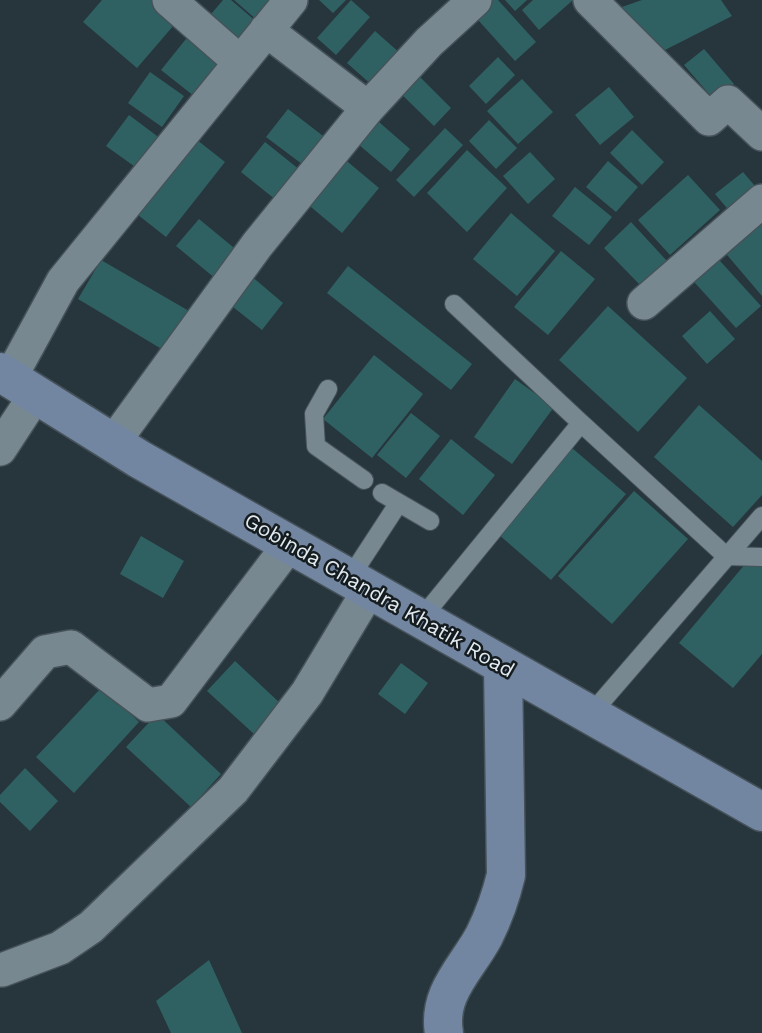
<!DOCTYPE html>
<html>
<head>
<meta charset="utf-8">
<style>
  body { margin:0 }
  canvas { display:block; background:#27353d }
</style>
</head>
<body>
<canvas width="762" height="1033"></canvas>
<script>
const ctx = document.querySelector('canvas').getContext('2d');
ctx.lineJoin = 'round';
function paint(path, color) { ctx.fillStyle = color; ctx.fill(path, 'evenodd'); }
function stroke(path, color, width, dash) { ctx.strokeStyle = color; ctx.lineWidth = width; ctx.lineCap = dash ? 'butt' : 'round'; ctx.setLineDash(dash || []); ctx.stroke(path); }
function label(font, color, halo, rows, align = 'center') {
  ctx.font = font + ' "Work Sans",sans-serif'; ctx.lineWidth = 5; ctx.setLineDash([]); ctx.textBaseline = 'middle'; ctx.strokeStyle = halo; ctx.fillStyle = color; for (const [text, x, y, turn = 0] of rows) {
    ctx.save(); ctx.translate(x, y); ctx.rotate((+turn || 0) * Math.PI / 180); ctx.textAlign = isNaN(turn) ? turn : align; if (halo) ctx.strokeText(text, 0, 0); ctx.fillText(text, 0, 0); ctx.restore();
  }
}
paint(new Path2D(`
  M102 0H159L180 18 137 68 83 22Z
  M223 0H231L258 23 238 47 206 20Z
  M234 0H273L257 20Z
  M319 0H346L333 13Z
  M351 0 370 17 336 55 317 38Z
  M482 0H498L536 42 515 61 470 11Z
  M505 0H527L515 11Z
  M533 0H573L539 30 522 10Z
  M642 0H721L732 16 661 52 619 8Z
  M375 31 401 54 373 86 347 63Z
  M190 34 223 60 194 96 161 70Z
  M704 49 734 84 715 101 684 65Z
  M498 57 515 75 486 104 469 86Z
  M413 70 451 108 434 126 395 88Z
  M150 72 184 96 162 127 128 103Z
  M522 79 553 112 518 144 487 111Z
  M609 87 634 117 600 145 575 115Z
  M288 109 327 139 306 167 266 137Z
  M129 115 161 139 138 169 106 146Z
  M372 116 410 149 391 172 352 139Z
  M489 120 517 148 496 169 469 141Z
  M445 128 463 145 414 197 396 180Z
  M632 130 664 162 642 185 610 153Z
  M192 136 225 162 166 237 133 211Z
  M265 142 300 170 276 200 241 172Z
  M467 150 507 188 467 232 427 193Z
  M530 152 555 179 528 204 503 176Z
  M342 157 379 188 342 233 305 202Z
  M608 161 638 187 616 212 586 187Z
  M743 172 760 192 732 214 715 194Z
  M688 175 720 210 670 255 638 220Z
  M575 187 612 217 589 245 552 216Z
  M511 213 555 251 517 296 473 259Z
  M199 219 239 252 216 279 176 246Z
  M631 222 667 261 641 286 604 248Z
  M762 222V296L722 249Z
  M561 251 595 279 548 335 514 307Z
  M711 251 761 306 736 328 686 273Z
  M101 260 189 311 165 351 78 299Z
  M348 266 472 364 451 390 327 293Z
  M250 275 283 303 262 330 228 303Z
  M608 306 687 378 638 432 559 360Z
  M710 311 735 339 707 364 682 336Z
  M374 355 423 394 372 458 323 419Z
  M515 379 554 407 512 464 474 437Z
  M699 405 762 461V495L733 527 654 457Z
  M411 413 440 436 406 478 377 455Z
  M451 439 495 475 463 515 419 479Z
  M572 448 626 494 551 580 498 534Z
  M634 491 688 539 612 624 558 576Z
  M141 536 184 561 163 598 120 574Z
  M751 557 762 566V654L733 688 679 643Z
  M235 661 281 704 254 734 207 691Z
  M401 663 428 683 405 714 378 694Z
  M102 687 139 722 74 793 36 757Z
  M157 714 221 774 191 807 126 747Z
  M25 768 58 801 30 831 0 802V795Z
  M209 960 242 1033H171L156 1001Z`), '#2f6163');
const lane = new Path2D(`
  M454 304 581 423
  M328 389 314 414 316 446 364 480
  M382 493 430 521
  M349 579 398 504
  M420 620 581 423 726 556 762 557
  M590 715 762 516`);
const street = new Path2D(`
  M169 0 240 62
  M590 0 709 119 728 102 762 134
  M266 30 368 108
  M644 303 762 201
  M10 378 63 281 291 0
  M113 443 257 245 368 108 429 42 475 0
  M0 449 36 394
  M0 704 45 652 71 647 148 705 171 701 289 545
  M2 970 60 948 91 927 233 790 307 693 369 590`);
const secondary = new Path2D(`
  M0 372 139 459 762 812
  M444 1033C437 993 467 968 484 936 494 916 501 896 506 875L503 666`);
stroke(lane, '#465259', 20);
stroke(street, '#465259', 36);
stroke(secondary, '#465259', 41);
stroke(lane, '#778891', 18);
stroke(street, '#778891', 33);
stroke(secondary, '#7286a2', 38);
label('21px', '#e1eaf0', '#151c1f', [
  ["Gobinda Chandra Khatik Road",379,596,30]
]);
</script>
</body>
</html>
